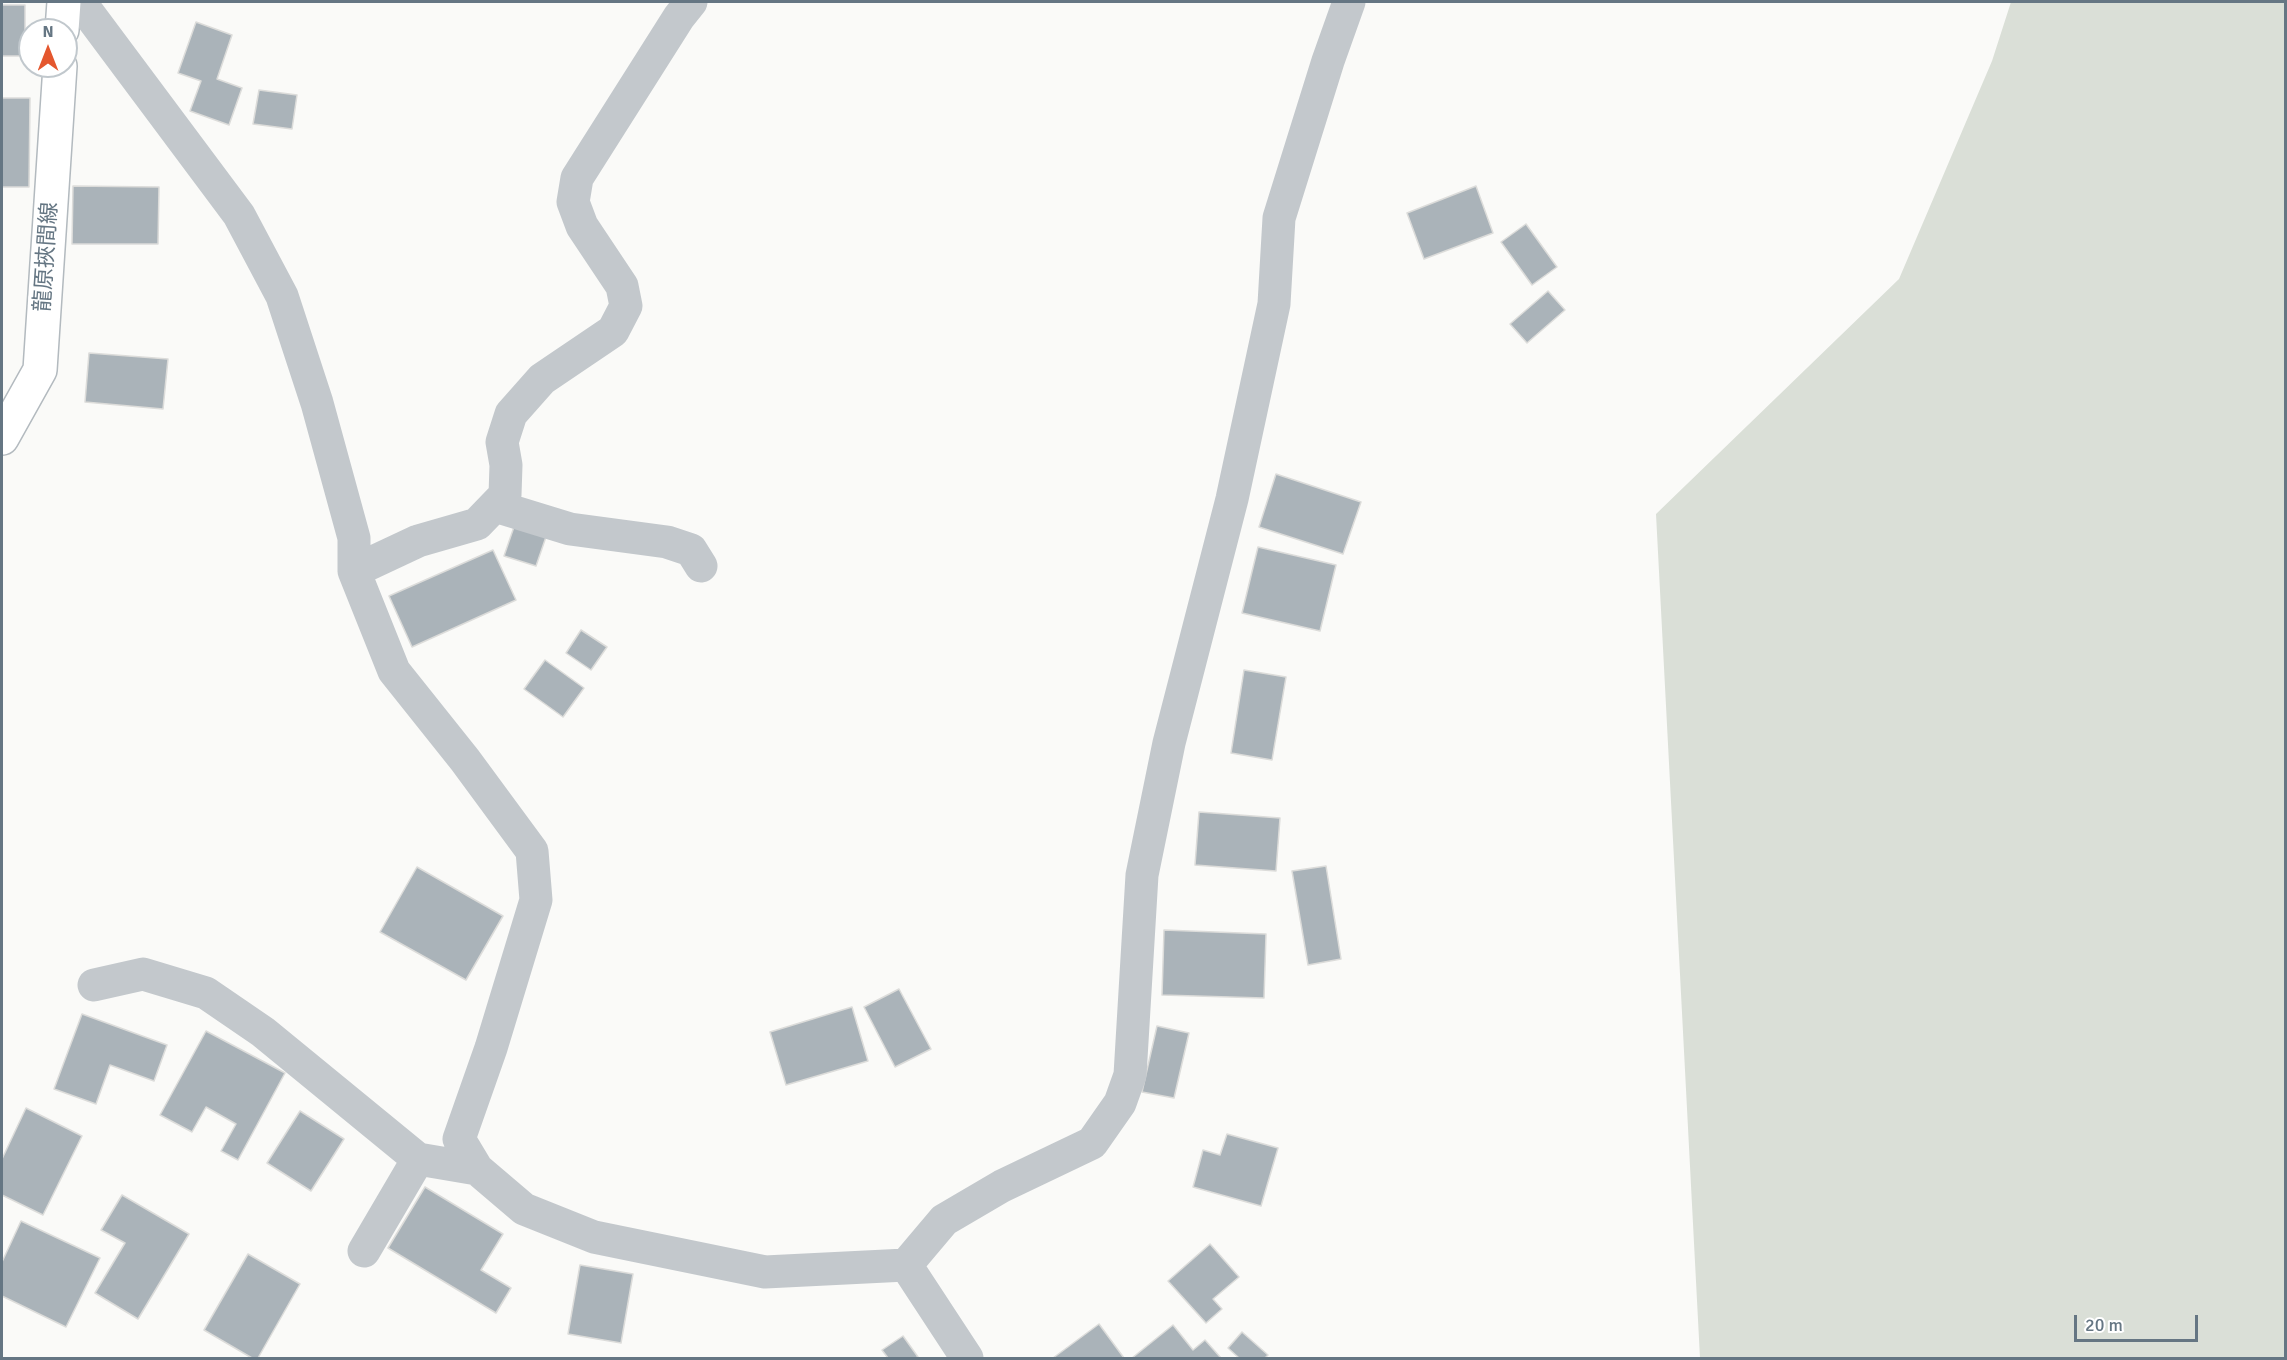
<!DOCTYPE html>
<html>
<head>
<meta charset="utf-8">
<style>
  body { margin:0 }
  #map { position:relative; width:2287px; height:1360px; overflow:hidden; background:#fafaf8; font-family:Signika,sans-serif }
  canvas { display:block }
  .frame { position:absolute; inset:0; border:3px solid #657683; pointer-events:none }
  .north { position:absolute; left:18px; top:18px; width:60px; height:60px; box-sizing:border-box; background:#fff; border:2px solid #c1c8cd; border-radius:50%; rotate:0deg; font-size:16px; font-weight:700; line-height:24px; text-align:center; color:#657683 }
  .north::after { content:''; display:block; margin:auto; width:21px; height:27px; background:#e4572e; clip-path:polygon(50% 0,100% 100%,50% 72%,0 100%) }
  .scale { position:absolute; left:2074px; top:1315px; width:124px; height:27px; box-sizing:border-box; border:3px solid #657683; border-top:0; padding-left:8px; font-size:18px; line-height:21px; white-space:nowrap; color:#657683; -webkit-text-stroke:4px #fff; paint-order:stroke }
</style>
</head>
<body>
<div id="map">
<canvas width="2287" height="1360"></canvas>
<div class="frame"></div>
<div class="north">N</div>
<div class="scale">20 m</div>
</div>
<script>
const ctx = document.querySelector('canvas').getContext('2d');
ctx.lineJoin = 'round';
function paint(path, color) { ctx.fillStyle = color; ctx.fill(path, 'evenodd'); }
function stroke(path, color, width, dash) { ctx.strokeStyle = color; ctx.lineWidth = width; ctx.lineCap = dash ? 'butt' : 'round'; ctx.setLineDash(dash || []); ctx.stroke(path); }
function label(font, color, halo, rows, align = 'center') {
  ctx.font = font + ' Signika,"Noto Sans JP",sans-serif'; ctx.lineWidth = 6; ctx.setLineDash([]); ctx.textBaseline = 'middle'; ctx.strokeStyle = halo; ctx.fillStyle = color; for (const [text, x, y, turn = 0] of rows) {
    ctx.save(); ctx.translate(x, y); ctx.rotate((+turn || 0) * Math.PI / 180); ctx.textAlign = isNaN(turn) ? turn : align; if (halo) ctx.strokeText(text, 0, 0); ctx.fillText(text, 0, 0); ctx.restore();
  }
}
paint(new Path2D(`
  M2011 2H2285V1358H1700L1656 514 1899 279 1992 61Z`), '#dadfd7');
const building = new Path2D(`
  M2 5H25V56H2Z
  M196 22 232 35 217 79 242 88 229 125 190 111 201 81 178 73Z
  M259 90 297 95 292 129 253 124Z
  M2 98H30L29 187H2Z
  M73 186 159 187 158 244H72Z
  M1476 186 1493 233 1424 259 1407 213Z
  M1526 224 1557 267 1532 285 1501 242Z
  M1548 291 1565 310 1527 343 1510 324Z
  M89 353 168 359 163 409 85 402Z
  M1276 474 1361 502 1343 554 1259 527Z
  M516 521 548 531 536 566 504 556Z
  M1258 547 1336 565 1320 631 1242 613Z
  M493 550 516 600 412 647 389 596Z
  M581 630 607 647 591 670 566 653Z
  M545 660 584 688 563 717 524 689Z
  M1244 670 1286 677 1272 760 1231 753Z
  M1199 812 1280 818 1276 871 1195 865Z
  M1326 866 1341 959 1308 965 1292 871Z
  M417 867 503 916 466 980 380 932Z
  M1164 930 1266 934 1264 998 1162 995Z
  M899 989 931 1049 895 1067 864 1007Z
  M852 1007 868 1061 786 1085 770 1032Z
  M82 1014 167 1045 154 1081 110 1065 96 1104 54 1089Z
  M1157 1026 1189 1033 1174 1098 1142 1092Z
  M206 1031 285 1073 238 1160 221 1151 236 1124 206 1107 192 1132 160 1115Z
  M26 1108 82 1136 43 1215 2 1195V1159Z
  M300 1111 344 1139 311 1191 267 1163Z
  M1227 1134 1278 1148 1261 1206 1193 1187 1203 1150 1220 1155Z
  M425 1187 503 1234 481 1270 511 1288 496 1313 388 1248Z
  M122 1195 189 1234 138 1319 95 1293 125 1243 101 1230Z
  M21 1221 100 1258 66 1327 2 1296V1262Z
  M1210 1244 1239 1277 1213 1299 1222 1309 1206 1323 1168 1281Z
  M248 1254 300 1284 258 1358H252L204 1330Z
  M580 1265 633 1274 621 1343 568 1334Z
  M1099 1324 1124 1358H1053Z
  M1173 1325 1193 1350 1205 1340 1221 1358H1132Z
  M1242 1332 1268 1355 1265 1358H1239L1228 1348Z
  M903 1336 918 1357 915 1358H888L882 1350Z`);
paint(building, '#aab3b9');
stroke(building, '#dcdcda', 1.5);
const secondary = new Path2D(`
  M62 30 64 2
  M2 438 40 370 60 66`);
stroke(secondary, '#b3babf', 36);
stroke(new Path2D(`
  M80 2 239 215 282 296 317 403 354 538V571L394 671 465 760 532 851 536 900 491 1048 459 1139 477 1169 524 1209 594 1237 765 1272 906 1265 944 1220 1002 1186 1092 1143 1120 1103 1130 1075 1142 875 1169 743 1232 499 1274 304 1279 218 1328 61 1349 2
  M495 506 570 529 667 542 691 550 701 566
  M354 571 418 541 477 524 505 495 506 465 502 442 511 414 542 379 613 331 626 306 622 286 582 226 573 202 577 178 679 17 691 2
  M94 985 143 974 206 993 263 1032 418 1159 477 1169
  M364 1251 418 1159
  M906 1265 967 1358`), '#c3c8cc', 33);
stroke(secondary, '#fff', 33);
label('22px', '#657683', '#fff', [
  ["龍原挾間線",47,257,-86]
]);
</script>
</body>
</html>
